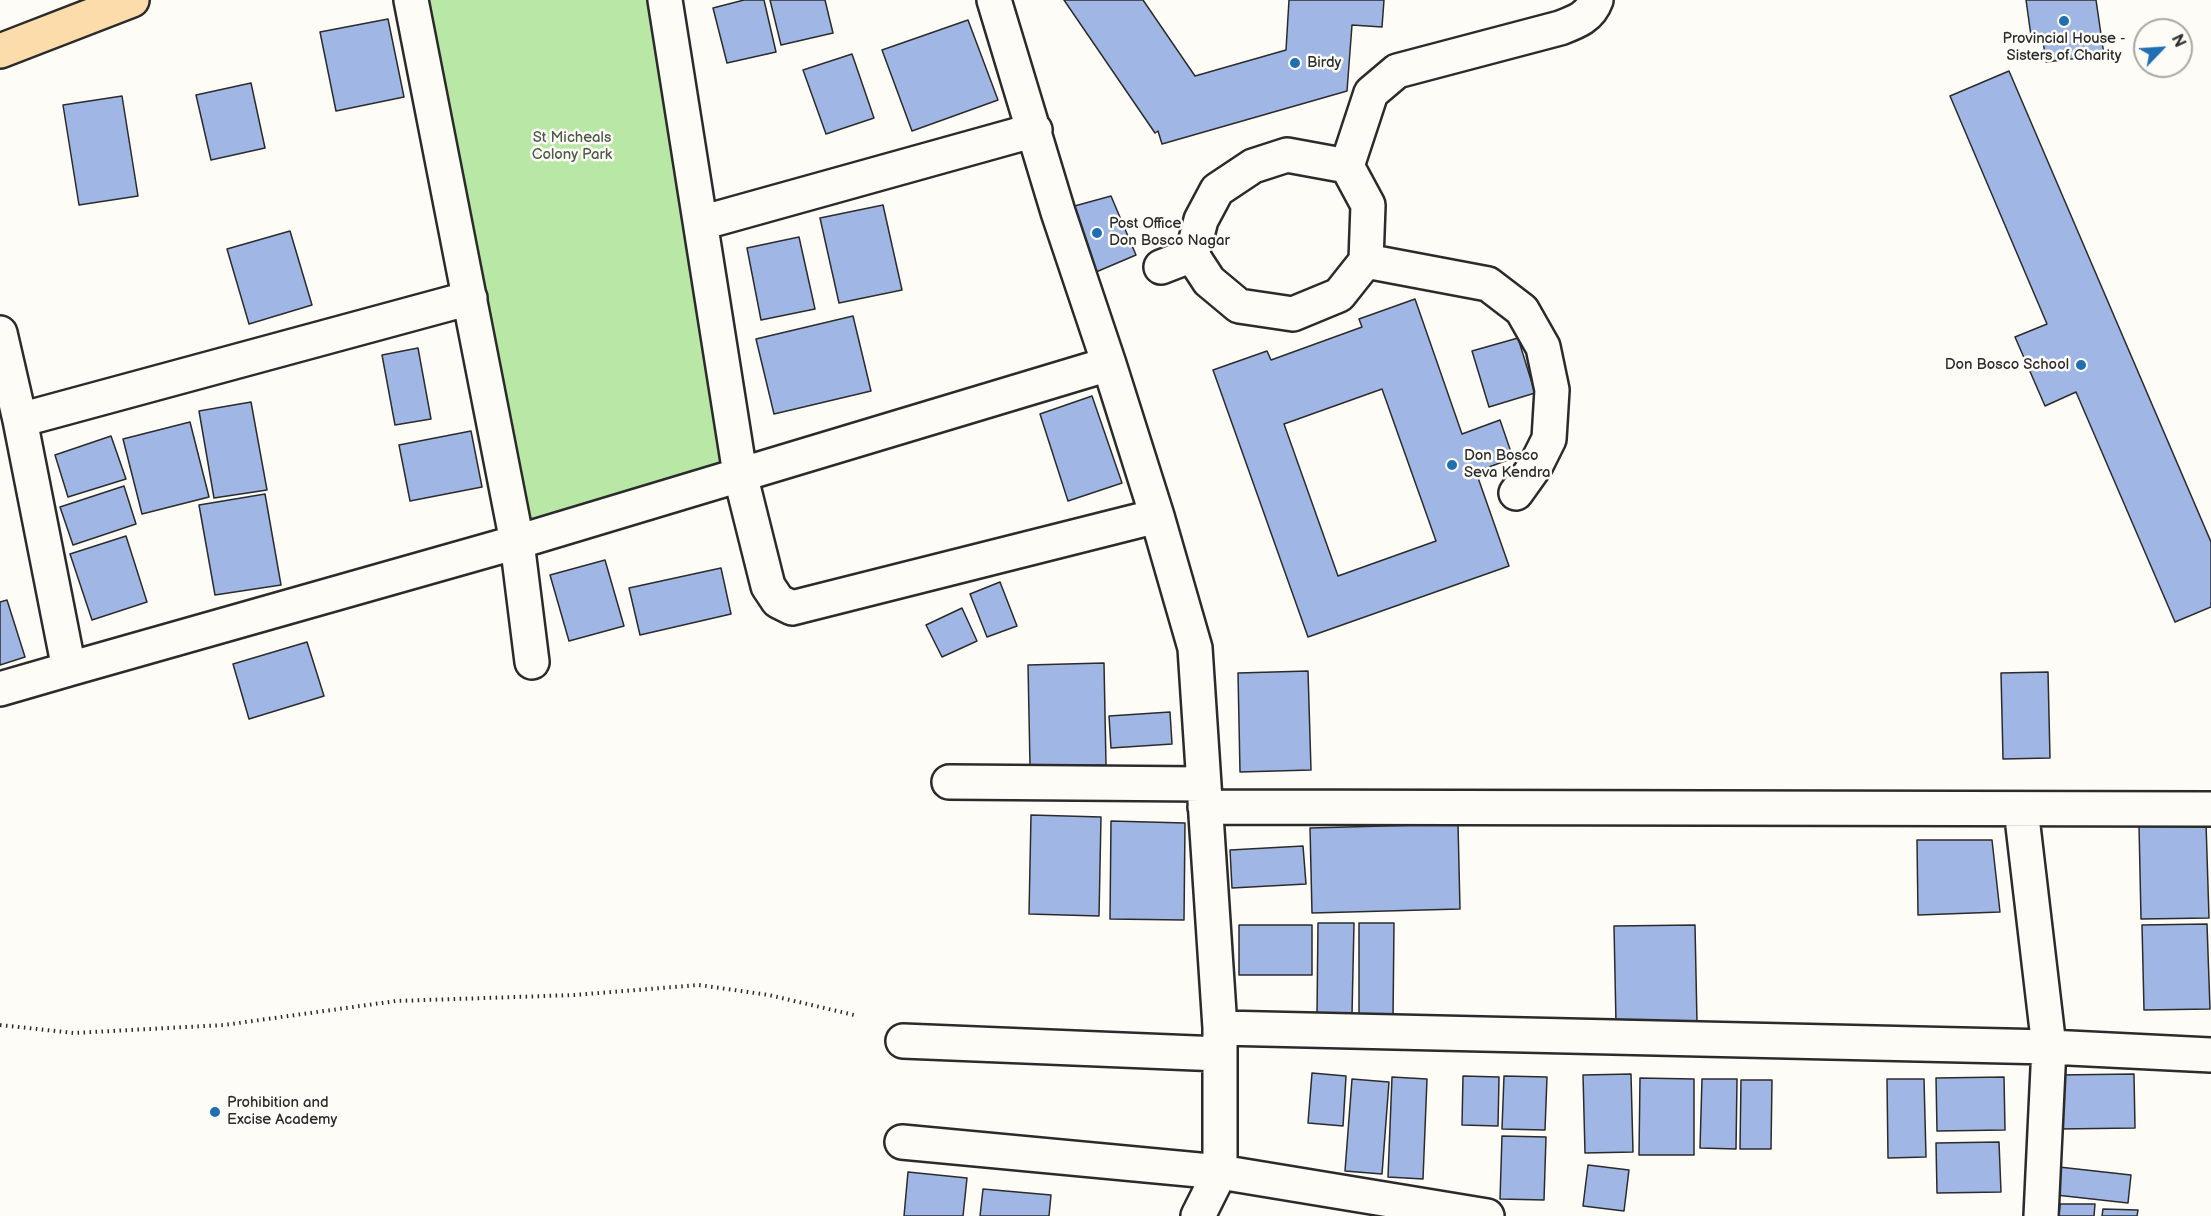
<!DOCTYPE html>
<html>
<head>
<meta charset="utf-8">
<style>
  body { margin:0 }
  #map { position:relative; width:2211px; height:1216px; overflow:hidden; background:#fdfcf7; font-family:"Balsamiq Sans",sans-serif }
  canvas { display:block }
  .north { position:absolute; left:2133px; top:18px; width:60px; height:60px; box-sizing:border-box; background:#fdfcf7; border:2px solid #a9a8a5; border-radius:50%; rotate:65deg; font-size:16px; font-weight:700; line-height:24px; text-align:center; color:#2b2b2b }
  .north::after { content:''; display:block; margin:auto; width:21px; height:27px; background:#1f6fb2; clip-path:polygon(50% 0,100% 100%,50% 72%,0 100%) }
</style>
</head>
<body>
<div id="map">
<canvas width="2211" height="1216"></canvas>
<div class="north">N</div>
</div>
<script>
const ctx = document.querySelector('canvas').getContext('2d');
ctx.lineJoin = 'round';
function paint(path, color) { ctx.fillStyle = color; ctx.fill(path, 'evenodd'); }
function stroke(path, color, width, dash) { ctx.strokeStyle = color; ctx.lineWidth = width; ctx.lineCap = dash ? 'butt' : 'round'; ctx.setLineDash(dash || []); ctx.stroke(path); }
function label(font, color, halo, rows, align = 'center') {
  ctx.font = font + ' "Balsamiq Sans",sans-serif'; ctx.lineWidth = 5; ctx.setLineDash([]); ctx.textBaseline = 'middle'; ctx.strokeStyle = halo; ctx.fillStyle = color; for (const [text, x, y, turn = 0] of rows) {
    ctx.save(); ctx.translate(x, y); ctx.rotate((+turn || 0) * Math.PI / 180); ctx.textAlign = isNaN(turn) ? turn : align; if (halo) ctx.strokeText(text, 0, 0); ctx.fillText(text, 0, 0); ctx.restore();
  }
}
paint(new Path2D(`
  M418 0H672L749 486 526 554Z`), '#b9e7a5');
const building = new Path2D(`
  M744 0H764L776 52 727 63 713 8Z
  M770 0H825L833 33 781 45Z
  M1064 0H1143L1195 76 1286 50 1289 0H1384L1382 27 1352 25 1347 91 1162 144 1158 131 1155 133Z
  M2026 0H2096L2104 55 2046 62 2043 41 2032 43Z
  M388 19 404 97 336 111 320 32Z
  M968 20 998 100 912 131 882 50Z
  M852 54 874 118 826 134 803 70Z
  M2009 71 2211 542V607L2175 622 2076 392 2045 406 2015 337 2047 324 1950 96Z
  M251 83 265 148 211 160 196 95Z
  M122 96 138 196 79 205 63 105Z
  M1111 196 1136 255 1082 278 1060 210Z
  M883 205 902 290 839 303 820 218Z
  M290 231 312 305 249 324 227 249Z
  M799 237 815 309 761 320 747 248Z
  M1415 299 1462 434 1500 420 1513 458 1476 472 1509 566 1308 637 1213 370 1267 351 1271 360 1362 327 1359 319ZM1382 389 1436 541 1338 576 1284 424Z
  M853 316 871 391 774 414 756 339Z
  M1518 338 1535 393 1489 407 1472 351Z
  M418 348 431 419 395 425 382 355Z
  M1092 396 1122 483 1068 501 1040 414Z
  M251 402 267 490 214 498 199 411Z
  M190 422 209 497 142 514 123 439Z
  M471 431 482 487 410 501 399 445Z
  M111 436 126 479 68 497 55 455Z
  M124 486 136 524 73 545 60 507Z
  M265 494 281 585 215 595 199 505Z
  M126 536 147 602 92 620 70 554Z
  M605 560 624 626 569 641 550 575Z
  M721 568 731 614 640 635 629 588Z
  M1000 582 1017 626 987 637 970 594Z
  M7 600 25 657 0 665V602Z
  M962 608 977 641 942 657 926 625Z
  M307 642 324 696 249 719 233 664Z
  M1104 663 1106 765 1030 766 1028 665Z
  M1308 671 1311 770 1240 772 1238 673Z
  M2048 672 2050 758 2003 759 2001 673Z
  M1170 712 1172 744 1111 748 1109 716Z
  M1031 815 1101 817 1099 916 1029 914Z
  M1111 821 1185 823 1184 920 1110 919Z
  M2206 823 2209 918 2141 919 2139 825Z
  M1458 824 1460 909 1312 913 1310 828Z
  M1917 840H1992L2000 912 1918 915Z
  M1303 846 1306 884 1232 888 1230 850Z
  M1318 923H1354L1352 1015 1317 1014Z
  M1359 923H1394L1393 1019 1359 1018Z
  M2207 924 2210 1009 2144 1010 2142 925Z
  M1239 925H1312V975H1239Z
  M1695 925 1697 1023 1616 1024 1614 926Z
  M1312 1073 1346 1076 1343 1126 1308 1123Z
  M1631 1074 1633 1152 1585 1153 1583 1075Z
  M2134 1074 2135 1128 2058 1129 2057 1075Z
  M1463 1076 1499 1077 1498 1126 1462 1125Z
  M1504 1076 1547 1077 1545 1130 1502 1129Z
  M1392 1077 1427 1079 1423 1179 1388 1177Z
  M2004 1077 2005 1130 1937 1131 1936 1078Z
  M1640 1078 1694 1079V1155H1639Z
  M1352 1079 1389 1082 1382 1174 1345 1171Z
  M1702 1079H1737L1736 1149 1700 1148Z
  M1887 1079H1924L1926 1157 1888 1158Z
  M1741 1080H1772L1771 1149H1740Z
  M1502 1136 1546 1137 1544 1200 1500 1199Z
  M1999 1142 2001 1192 1937 1193 1936 1143Z
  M1588 1165 1629 1170 1624 1211 1583 1206Z
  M2059 1167 2131 1175 2128 1203 2056 1195Z
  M908 1172 967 1178 963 1216H904Z
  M983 1189 1051 1195 1049 1216H980Z
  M2060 1204H2095L2094 1216H2059Z
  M2103 1209 2138 1210 2137 1216H2102Z`);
paint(building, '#a0b6e4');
stroke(building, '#2b2b2b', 1.5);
const minor = new Path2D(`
  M411 0 517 542 532 662
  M665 0 740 474 768 586 778 601 792 608 1157 516
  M994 0 1058 212 1109 364 1157 516 1195 648 1220 1028V1172L1198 1216
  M701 223 1035 130
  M1192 255 1201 220 1217 190 1253 166 1287 155 1347 166
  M1366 261 1488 284 1522 310 1543 347 1552 390 1549 439 1536 465 1516 493
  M1161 267 1192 255 1209 281 1239 306 1293 314 1339 295 1366 261 1368 205 1347 166 1371 93 1397 71 1560 28C1576 22 1590 17 1596 0
  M0 333 20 420 69 669 0 689
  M20 420 470 298
  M69 669 517 542 1109 364
  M949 782 1203 784
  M1205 807 2211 809
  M2021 809 2049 1047 2041 1216
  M1220 1028 2049 1047 2211 1055
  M903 1041 1220 1054
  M902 1142 1220 1172 1487 1216`);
const major = new Path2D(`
  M0 51 132 0`);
stroke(minor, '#2b2b2b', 38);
stroke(major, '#2b2b2b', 38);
stroke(new Path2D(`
  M0 1025 74 1033 224 1025 396 1001 574 995 699 985 769 995 854 1015`), '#2b2b2b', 4, [1.5, 4.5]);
stroke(minor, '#fdfcf7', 33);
stroke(major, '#fddcac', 33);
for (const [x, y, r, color] of [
  [2064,21,6,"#1f6fb2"],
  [1295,63,6,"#1f6fb2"],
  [1097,233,6,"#1f6fb2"],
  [2081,365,6,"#1f6fb2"],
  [1452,465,6,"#1f6fb2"],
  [215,1112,6,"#1f6fb2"]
]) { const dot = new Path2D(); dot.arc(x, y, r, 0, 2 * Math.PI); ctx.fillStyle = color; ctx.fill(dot); stroke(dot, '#fdfcf7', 2); }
label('15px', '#2b2b2b', '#fdfcf7', [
  ["Provincial House -",2064,39,"center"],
  ["Sisters of Charity",2064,56,"center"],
  ["Birdy",1307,63],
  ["Post Office",1109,224],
  ["Don Bosco Nagar",1109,241],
  ["Don Bosco School",2069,365,"right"],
  ["Don Bosco",1464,456],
  ["Seva Kendra",1464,473],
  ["Prohibition and",227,1103],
  ["Excise Academy",227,1120]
], 'left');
label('15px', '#4e5a4a', '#fdfcf7', [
  ["St Micheals",572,138],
  ["Colony Park",572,155]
]);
</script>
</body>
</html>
